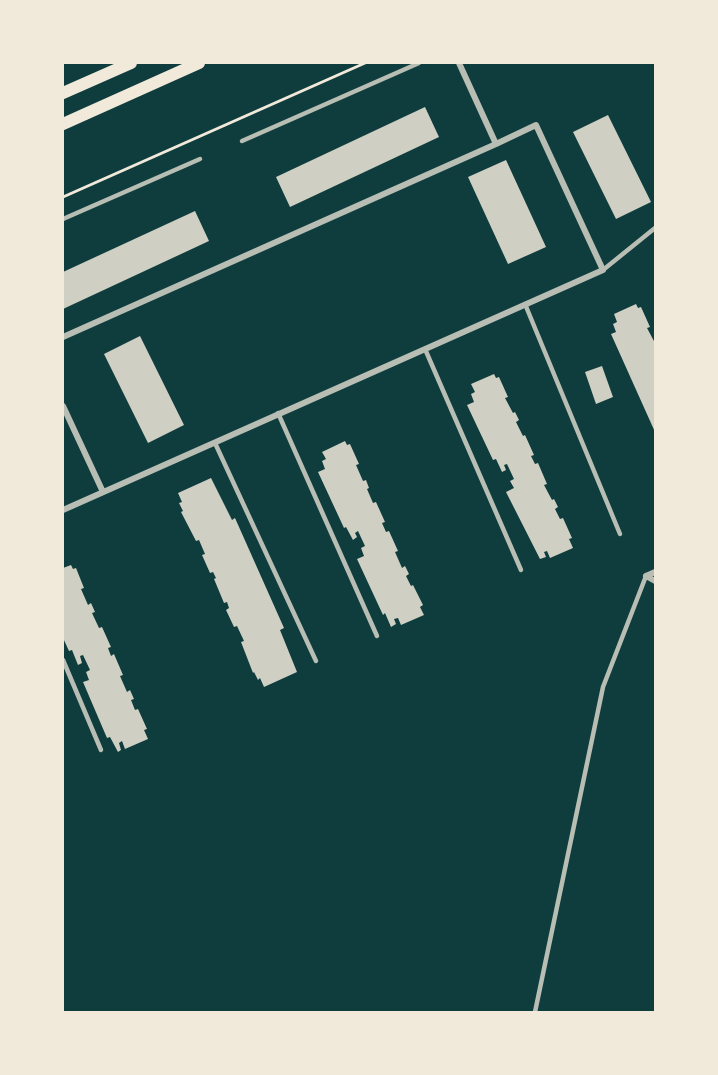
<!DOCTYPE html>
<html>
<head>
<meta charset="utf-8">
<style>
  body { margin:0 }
  #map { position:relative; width:718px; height:1075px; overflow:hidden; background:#0f3d3e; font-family:"PT Sans",sans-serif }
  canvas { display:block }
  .frame { position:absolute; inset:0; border:64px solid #f1e9da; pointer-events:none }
</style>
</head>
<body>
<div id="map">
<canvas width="718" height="1075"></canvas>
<div class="frame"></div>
</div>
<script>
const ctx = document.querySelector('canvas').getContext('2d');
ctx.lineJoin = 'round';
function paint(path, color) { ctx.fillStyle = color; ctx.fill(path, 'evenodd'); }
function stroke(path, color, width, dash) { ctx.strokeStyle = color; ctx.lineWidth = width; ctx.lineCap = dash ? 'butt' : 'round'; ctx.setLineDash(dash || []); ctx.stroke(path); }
paint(new Path2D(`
  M425 107 439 137 290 207 276 177Z
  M608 115 651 202 616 219 573 132Z
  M506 160 546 247 508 264 468 177Z
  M195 211 209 241 63 309V272Z
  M636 304 638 308 641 307 650 327 647 328 655 343V432L611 334 616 332 613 324 617 322 614 314Z
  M140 336 184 425 148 443 104 354Z
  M602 366 613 397 596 404 585 372Z
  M494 374 496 378 499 377 508 397 505 398 513 413 515 412 519 420 516 422 523 436 525 435 534 455 531 456 535 464 538 463 547 484 544 485 552 500 554 499 558 507 555 509 560 519 563 518 572 538 569 539 573 548 550 558 547 551 544 552 546 557 540 559 506 492 514 488 510 481 514 479 507 464 504 465 506 470 502 472 496 459 493 460 467 405 474 402 471 394 475 392 471 384Z
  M345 441 347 445 350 444 359 464 356 465 363 481 366 480 369 488 367 489 373 503 376 502 385 522 382 523 386 532 389 531 398 551 395 552 402 568 405 566 409 574 406 576 411 586 413 585 423 605 420 607 424 615 401 625 398 618 394 619 396 624 391 627 385 613 383 615 357 559 364 556 361 548 365 546 358 531 355 533 357 537 353 540 346 527 344 528 318 472 325 469 322 461 326 459 322 452Z
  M211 478 232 520 235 518 284 628 280 630 297 672 264 687 260 678 258 680 254 672 253 673 241 642 244 641 237 626 234 627 226 610 229 608 227 602 224 603 214 579 216 578 213 572 210 573 202 555 205 554 199 540 196 541 181 512 183 511 179 503 182 502 178 493Z
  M71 565 73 569 76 568 84 588 81 589 88 605 91 603 95 612 92 613 99 628 102 627 111 647 108 648 111 656 114 654 123 675 120 676 127 692 130 690 134 699 131 700 135 710 138 709 147 729 144 730 148 739 125 749 122 741 119 743 121 750 118 752 110 737 107 738 83 682 89 680 86 672 90 670 83 655 80 656 82 663 78 665 72 650 69 651 63 638V568Z`), '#cfcfc3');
stroke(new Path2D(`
  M63 197 365 63`), '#f1e9da', 3);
stroke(new Path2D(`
  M242 141 419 63
  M63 219 200 159
  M603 270 655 228
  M525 304 620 534
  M425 349 521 570
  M278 413 377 636
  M215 443 316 661
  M63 660 101 750
  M535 1012 603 687 646 576`), '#b8beb3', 4.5);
stroke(new Path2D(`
  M63 337 496 144
  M63 406 103 492
  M63 510 603 270 536 125 496 144 459 63
  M646 576 655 581
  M646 576 655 572`), '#b8beb3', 6);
stroke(new Path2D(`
  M63 93 131 63
  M63 124 199 63`), '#f1e9da', 12);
</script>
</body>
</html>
